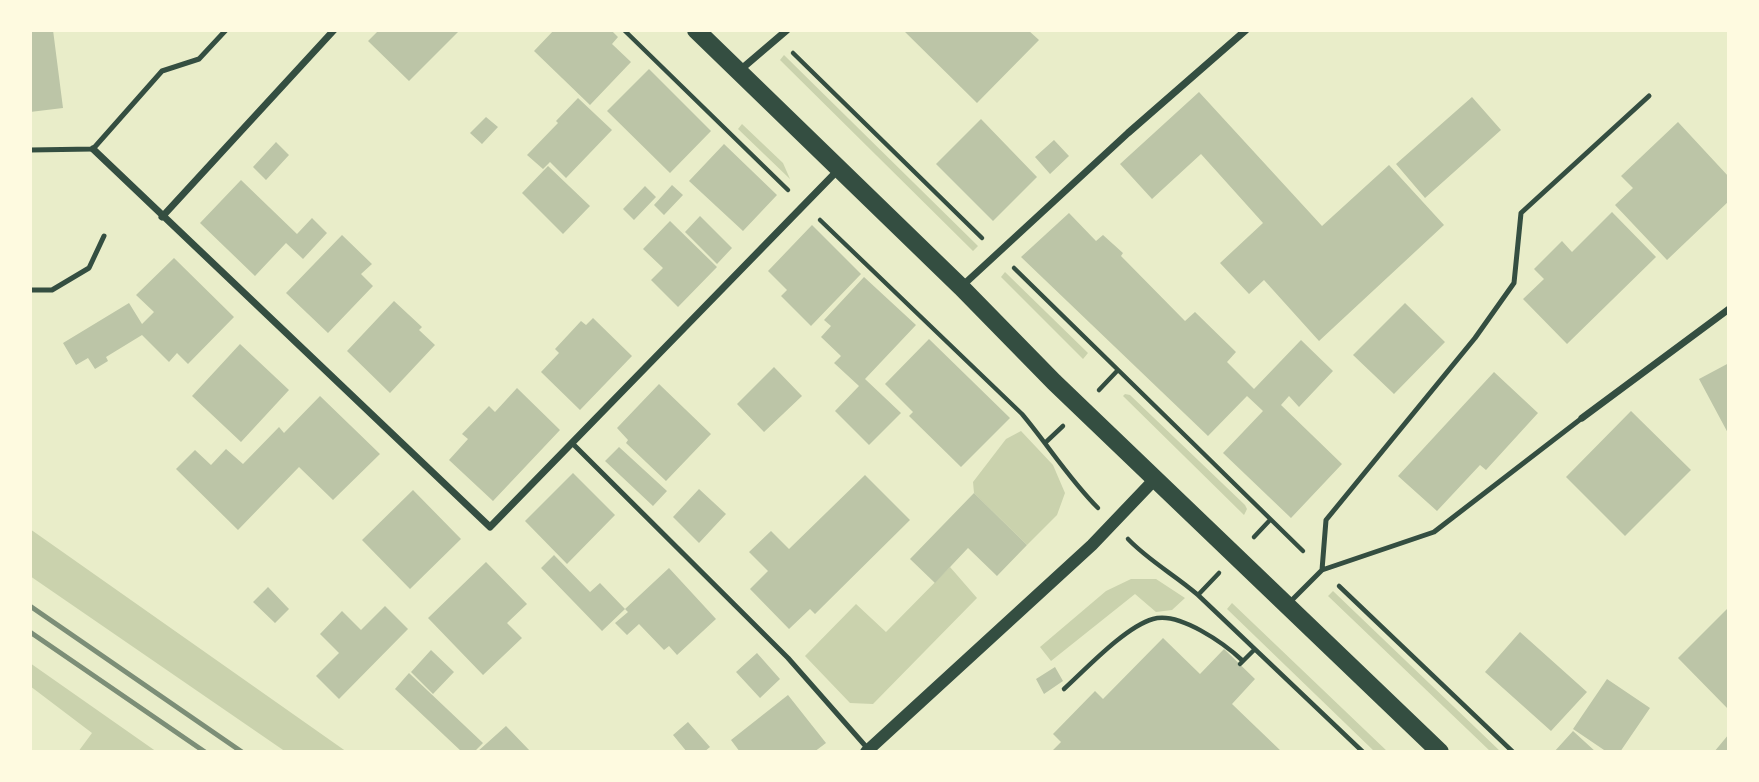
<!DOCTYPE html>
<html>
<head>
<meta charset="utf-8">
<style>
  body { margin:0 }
  #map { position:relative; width:1759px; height:782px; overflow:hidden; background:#e9edc9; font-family:"Libre Baskerville",serif }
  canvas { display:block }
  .frame { position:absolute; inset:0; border:32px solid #fefae0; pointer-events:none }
</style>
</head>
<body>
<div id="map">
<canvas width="1759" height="782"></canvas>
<div class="frame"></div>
</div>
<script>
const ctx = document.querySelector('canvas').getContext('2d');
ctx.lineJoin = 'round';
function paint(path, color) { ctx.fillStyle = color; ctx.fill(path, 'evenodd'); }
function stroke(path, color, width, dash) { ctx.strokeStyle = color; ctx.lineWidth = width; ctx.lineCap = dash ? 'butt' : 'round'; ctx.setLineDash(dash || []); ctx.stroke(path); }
paint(new Path2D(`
  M784 55 978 246 973 251 780 60Z
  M742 124 783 163 790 179 738 129Z
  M1005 272 1088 353 1083 359 1001 277Z
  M1125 394 1130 395 1245 505 1247 509 1244 515 1123 396Z
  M1021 431 1053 465 1065 493 1057 515 1027 545 974 493 973 482 1006 439Z
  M30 529 347 752H286L30 576Z
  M950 567 977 598 873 704 850 703 805 656 856 604 886 632Z
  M1131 579H1156L1185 598 1172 610 1156 612 1135 594 1051 661 1040 647 1106 591Z
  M1333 591 1501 752H1491L1328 596Z
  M1232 603 1388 752H1375L1227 609Z
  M30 663 157 752H78L92 733 30 686Z`), '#cad2ad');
paint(new Path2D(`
  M30 30H53L63 108 30 112Z
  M379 30H460L409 81 368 41Z
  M554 30H611L618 37 612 44 631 62 590 105 534 51Z
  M903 30H1028L1039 40 977 103Z
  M649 69 711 131 670 173 607 111Z
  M1199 92 1322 226 1389 165 1444 225 1319 341 1264 280 1249 294 1220 263 1263 223 1201 154 1152 199 1120 164Z
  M1472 97 1501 130 1425 198 1396 164Z
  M578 98 612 130 566 178 550 162 543 169 527 155 558 123 556 121Z
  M486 117 498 127 482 144 470 133Z
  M981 119 1037 177 993 221 936 164Z
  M1678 122 1729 177V201L1667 260 1615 205 1633 188 1621 176Z
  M1054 140 1069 156 1050 174 1035 157Z
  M276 142 289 155 266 180 253 167Z
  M724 144 777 195 743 231 689 181Z
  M548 166 590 206 563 234 522 193Z
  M241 180 297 234 312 218 327 233 303 259 286 243 255 276 200 223Z
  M672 185 683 195 664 215 654 205Z
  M645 186 656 197 634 220 623 209Z
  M1612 212 1656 257 1567 344 1523 299 1544 279 1534 269 1562 241 1572 252Z
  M1069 213 1096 241 1103 235 1123 253 1121 256 1185 321 1195 312 1236 352 1227 362 1254 389 1301 340 1333 371 1299 407 1289 396 1281 405 1342 464 1291 518 1223 453 1263 411 1247 396 1208 436 1021 257Z
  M700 216 732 248 717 264 685 232Z
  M670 221 717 267 678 307 651 280 663 268 643 249Z
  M812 225 861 274 811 326 781 296 787 290 768 271Z
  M342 235 372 264 361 274 373 286 328 333 286 293Z
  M174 258 234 317 188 364 177 353 169 362 142 335 106 357 108 361 95 369 88 358 76 365 63 343 129 303 142 324 154 312 136 295Z
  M864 277 916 325 865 379 901 413 869 445 835 411 859 386 834 363 841 356 821 337 831 326 824 320Z
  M394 301 422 327 419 330 435 345 390 393 347 351Z
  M1405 303 1445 342 1394 394 1353 355Z
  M593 318 632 356 580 410 541 372 559 353 555 349 581 321 586 325Z
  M929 339 1010 418 961 467 909 416 913 412 885 384Z
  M240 344 289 390 241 442 192 396Z
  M1729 363V435L1699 379Z
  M774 367 802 396 764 432 737 404Z
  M1494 372 1538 413 1486 470 1480 465 1437 511 1398 476Z
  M659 384 711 434 666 481 626 443 628 440 617 428Z
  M517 388 560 430 493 501 449 460 468 439 462 434 489 406 495 412Z
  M320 396 380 454 333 500 299 467 238 530 176 469 195 450 211 465 226 449 243 464 279 427 284 433Z
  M1631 411 1691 470 1625 536 1566 477Z
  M619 447 667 491 653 506 605 461Z
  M573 473 615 515 567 564 525 521Z
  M865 475 910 520 815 614 810 609 789 629 750 589 768 571 749 552 771 531 789 549Z
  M699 489 726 514 699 543 673 517Z
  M413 490 461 539 410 589 362 540Z
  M974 493 1027 545 997 576 968 548 935 583 910 559Z
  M554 555 590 592 600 583 625 609 602 631 541 568Z
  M486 562 527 604 507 623 522 638 483 675 428 618Z
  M669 568 716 619 677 655 669 646 664 650 639 624 627 635 615 623 628 612 625 609Z
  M268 587 289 609 275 623 253 602Z
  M385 606 408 629 339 699 316 676 339 653 320 634 342 611 361 630Z
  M1729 607V710L1678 658Z
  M1520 632 1587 692 1551 731 1485 672Z
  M1163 638 1200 674 1224 649 1255 679 1232 704 1282 752H1051L1061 742 1053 734 1095 691 1103 699Z
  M431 650 454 672 433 694 411 672Z
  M757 653 780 679 760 698 736 672Z
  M1055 667 1063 681 1044 694 1036 679Z
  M409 673 483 743 474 752H462L395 689Z
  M1607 679 1650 708 1620 752H1607L1573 729Z
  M788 695 826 743 814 752H740L731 740Z
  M688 722 710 747 704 752H687L673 735Z
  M506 726 531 752H477Z
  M1573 731 1596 752H1554Z
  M1729 734V752H1714Z`), '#bcc5a7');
stroke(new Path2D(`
  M624 30 788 190
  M793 53 982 238
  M820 220 1022 414C1048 445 1069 479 1098 508
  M1014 268 1303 551
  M1099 390 1118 370
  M1046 442 1063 426
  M1254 537 1270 520
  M1128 539C1149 561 1175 575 1198 595L1363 752
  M1339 586 1513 752
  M1198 595 1219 573
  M1240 664 1255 649
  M1064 689C1086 669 1125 627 1153 619 1179 611 1225 644 1243 661`), '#344e41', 4.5);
stroke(new Path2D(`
  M30 150 93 149 162 71 199 59 226 30
  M30 290H52L89 268 104 236
  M572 443 788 658 869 750
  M1322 570 1326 520 1475 338 1514 283 1521 213 1649 96
  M1288 604 1322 570 1434 532 1582 418`), '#344e41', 5);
stroke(new Path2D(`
  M739 71 787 30
  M93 149 490 527 839 169
  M162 217 334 30
  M961 287 1128 133 1246 30
  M1582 418 1729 309`), '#344e41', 7);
stroke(new Path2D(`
  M866 752 1092 545 1155 479`), '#344e41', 12);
stroke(new Path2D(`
  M696 30 961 287 1054 382 1440 752`), '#344e41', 18);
stroke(new Path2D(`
  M30 606 242 752
  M30 632 205 752`), '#7c8e77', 5);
</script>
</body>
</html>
